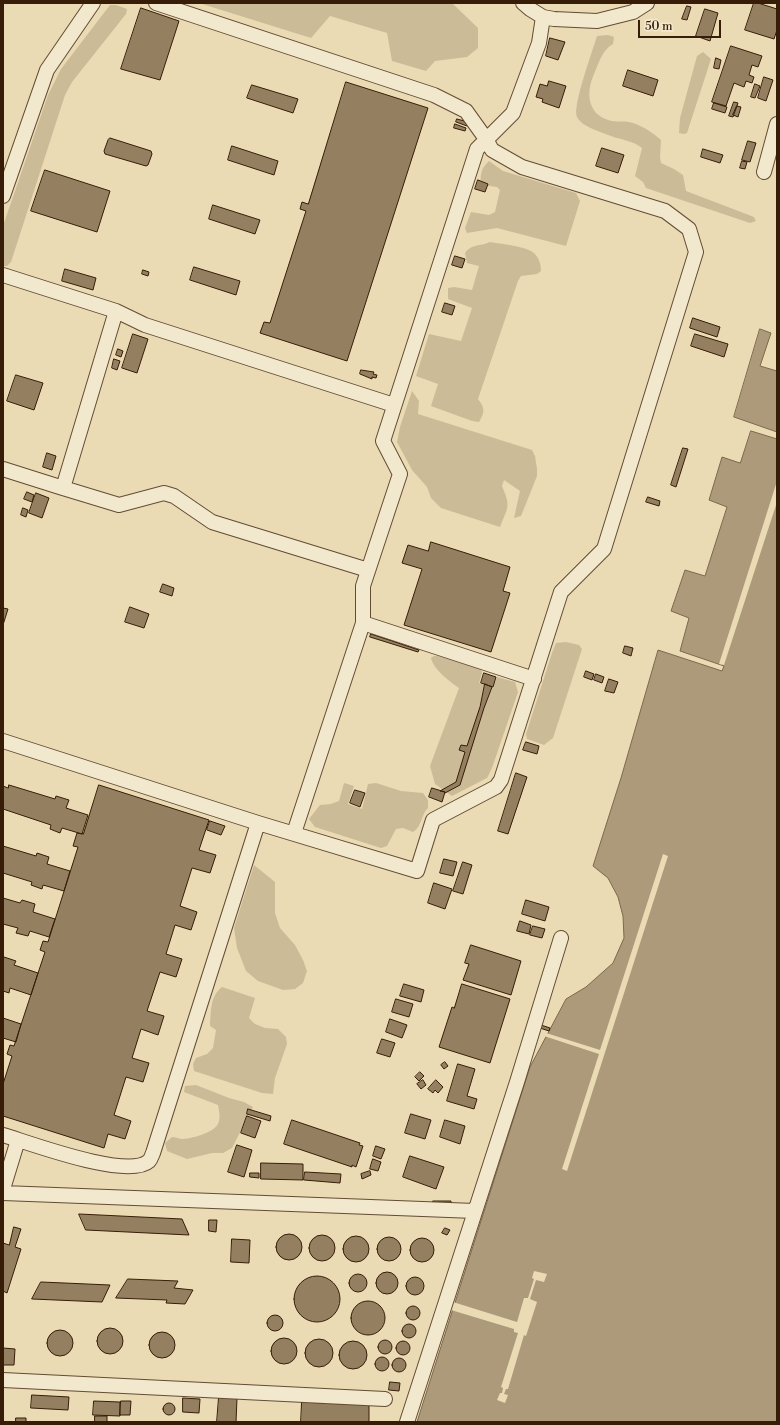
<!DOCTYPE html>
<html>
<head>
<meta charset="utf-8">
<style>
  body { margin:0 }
  #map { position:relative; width:780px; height:1425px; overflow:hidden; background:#eadbb4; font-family:"Libre Bodoni",serif }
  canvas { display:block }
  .frame { position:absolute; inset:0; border:4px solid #371d08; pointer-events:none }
  .scale { position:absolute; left:638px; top:20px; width:83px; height:18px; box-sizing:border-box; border:2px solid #371d08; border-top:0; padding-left:5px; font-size:12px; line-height:14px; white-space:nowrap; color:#371d08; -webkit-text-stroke:3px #f1e8ce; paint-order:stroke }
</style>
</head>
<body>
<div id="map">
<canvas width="780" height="1425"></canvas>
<div class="frame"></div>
<div class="scale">50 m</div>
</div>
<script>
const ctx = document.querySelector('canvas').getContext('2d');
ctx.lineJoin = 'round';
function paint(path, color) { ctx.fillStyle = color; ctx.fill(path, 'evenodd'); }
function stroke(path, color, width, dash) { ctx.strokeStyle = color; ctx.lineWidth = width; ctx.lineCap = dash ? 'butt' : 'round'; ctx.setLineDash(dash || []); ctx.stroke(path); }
paint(new Path2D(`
  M199 3H452L478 28V48L467 57 435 61 426 71 392 61 387 33 330 16 311 38Z
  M110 5H116L127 9 126 14 72 82 65 95 11 262 7 266H3V226L48 95 61 69Z
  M608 35 614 37 613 44C602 50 599 63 594 74 586 92 587 113 608 120 616 123 625 120 633 123 644 127 652 132 661 140L660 157 661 163 674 169 683 175 686 191 754 217 756 221 750 223 646 188 643 182 635 176 642 148C634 141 622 140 611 136 601 132 582 127 577 117 572 106 593 50 597 36Z
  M703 52 711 59 687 133 684 134 679 133 680 118 697 56Z
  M489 161 503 171 576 193 580 201 566 246 497 228 467 233 465 228 471 212 489 215 495 212 500 190 497 187 481 185C480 175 481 168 489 161Z
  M490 242C501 244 525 246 534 253 539 258 541 264 541 271L537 274 521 276 518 281 478 399C485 408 485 412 479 422L472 421 431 406 438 384 416 376 429 334 461 341 472 308 448 299V288L454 287 472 290 479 266 467 263 465 253C473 243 479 247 490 242Z
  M412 391 419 401 418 414 532 450 535 456 537 469V476L521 516 514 518 520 491 504 480 502 486C511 507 508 507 500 527L441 508 431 498 427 487 412 470 397 442 400 427Z
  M566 642 579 645 582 649 553 738 544 745 527 739 526 734 552 653 556 643Z
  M434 656H438L481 669 482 673 479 683 493 688 497 677 515 682 518 692 492 768 487 778 452 796 435 784 430 766 459 688C450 682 433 669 431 658Z
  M344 783 354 786 348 804 362 809 368 784 376 783 401 791 423 793 428 800V808C421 814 422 827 413 832L403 828 396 829 387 846 381 848 315 827 309 819 320 805 331 804 339 801Z
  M254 865 275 882V913L280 928 295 945 303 960 307 971 303 983 295 989 283 990 258 981 246 971 237 948 234 928Z
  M222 987 255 998 249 1018 255 1024 265 1028 278 1029 286 1037 287 1044 275 1078 273 1094 262 1093 194 1071 193 1064 196 1058 207 1054 213 1048 216 1030 210 1026C211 1012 210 996 222 987Z
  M196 1085 229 1098 244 1102 253 1107 232 1148 223 1153H212L187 1159 167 1151 165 1143 172 1137C175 1137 178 1138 181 1139 191 1139 213 1133 218 1124 221 1118 219 1111 218 1105L184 1092 185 1086Z`), '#ccbb97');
const water = new Path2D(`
  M760 329 771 333 760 366 777 371V432L734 417Z
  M751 431 777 439V1422H417L530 1067 566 999 586 987 613 963 624 938 623 916 618 897 608 878 593 866 621 778 658 650 722 671 724 666 680 651 689 618 671 611 685 570 705 576 727 507 709 500 722 457 740 463Z`);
paint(water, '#ad9a7a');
stroke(water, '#7e684c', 1);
paint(new Path2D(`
  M777 481V502L724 665 719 664Z
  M663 854 668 856 567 1171 562 1169 599 1054 544 1036 546 1033 600 1050Z
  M534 1271 547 1274 544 1282 536 1280 530 1299 537 1302 526 1336 524 1335 508 1389H506L504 1394 508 1395 505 1403 497 1400 500 1393H502L503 1388 501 1387 518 1333 514 1332V1329L451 1310 453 1302 517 1322 524 1298H528L534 1279 532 1278Z`), '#eadbb4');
const building = new Path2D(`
  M754 3H758L777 9V30L774 39 745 30Z
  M687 6 691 7 687 20 682 19Z
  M141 8 179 21 160 80 121 69Z
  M705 9 718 13 710 41 696 36Z
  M550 38 565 42 558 60 546 56Z
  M731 46 762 56 758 67 752 65 749 75 754 77 752 83 746 81 744 87 734 83 726 106 712 102Z
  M716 58 721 60 719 69 714 68Z
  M628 70 658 80 653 96 623 86Z
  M764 77 773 80 766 101 758 98Z
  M549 81 566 86 559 108 542 102 543 99 536 97 540 84 547 86Z
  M346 82 428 108 347 361 260 333 264 322 270 323 306 211 300 209 302 202 308 204Z
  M755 84 760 86 755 98 751 97Z
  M252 85 298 99 293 113 247 98Z
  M734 102 738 103 733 117 729 116Z
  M714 103 727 107 725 113 712 109Z
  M737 106 741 107 738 117 733 115Z
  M457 119 468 122 467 126 456 122Z
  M455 124 466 128 465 131 454 128Z
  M110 138 151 151 152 154 148 165 146 166 105 154 104 151 108 140Z
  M748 141 756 143 750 162 742 160Z
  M232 146 278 161 274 175 228 160Z
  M602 148 624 155 618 173 596 166Z
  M703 149 723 155 720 163 701 157Z
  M742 161 747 162 745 169 740 168Z
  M45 170 110 191 97 232 31 211Z
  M478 180 488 184 485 192 475 189Z
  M213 205 260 220 255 234 209 219Z
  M455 256 465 259 462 268 452 265Z
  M194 267 240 281 236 295 190 280Z
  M65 269 96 278 93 290 62 281Z
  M143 270 149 272 148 276 142 274Z
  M445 303 455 306 452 315 442 312Z
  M693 318 720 327 717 337 690 328Z
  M133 334 148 339 137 373 122 368Z
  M695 334 728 344 724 357 691 346Z
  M118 349 123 351 121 357 116 355Z
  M114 359 120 361 117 370 112 368Z
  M361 370 374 372 373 374 377 375 376 378 372 377V379L360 374Z
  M16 375 43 383 34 410 7 401Z
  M683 448 688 449 676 487 671 485Z
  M47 453 56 456 52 470 43 467Z
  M27 492 34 495 32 502 24 499Z
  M36 493 49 498 42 518 29 513Z
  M648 497 660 501 659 506 646 502Z
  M23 508 28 510 26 517 21 515Z
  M431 542 510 567 503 591 510 593 491 652 404 625 422 569 402 563 408 545 428 551Z
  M163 584 174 588 172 596 160 592Z
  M130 607 149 614 144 628 125 622Z
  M3 608 8 609 3 625Z
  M371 634 419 650 418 652 370 637Z
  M625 646 633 648 631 656 623 653Z
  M586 671 594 674 592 680 584 677Z
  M484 673 496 677 493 687 481 683Z
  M596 674 604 677 602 683 594 680Z
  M609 679 618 682 614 693 605 691Z
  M485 684 492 687 484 708 460 785 445 793V792L440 791 456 782 465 752 459 750 461 745 467 746 480 707Z
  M526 742 539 746 537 754 523 750Z
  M516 773 527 777 508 834 498 831Z
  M9 785 55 799 56 796 69 800 66 808 88 815 82 834 62 828 60 833 50 829 51 825 3 809V786L8 788Z
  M99 785 209 820 199 850 216 855 210 873 192 868 180 906 197 912 191 930 175 925 166 954 182 959 176 977 160 972 147 1011 164 1016 158 1035 141 1029 132 1058 149 1063 143 1082 126 1077 114 1115 131 1121 125 1139 108 1134 104 1148 3 1116V1084L12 1056 7 1054 10 1045 14 1046 45 952 40 950 43 941 48 942 78 847 73 846 77 833 83 834Z
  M432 788 445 792 442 802 429 797Z
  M355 790 365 793 360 807 350 803Z
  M210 821 225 826 221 835 207 830Z
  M3 846 36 856 37 853 49 857 47 864 70 871 64 891 43 885 42 889 31 885 32 882 3 873Z
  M444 859 457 862 453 876 440 873Z
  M463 862 472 865 463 894 453 891Z
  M434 883 452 889 445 909 428 903Z
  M3 898 20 903 22 900 35 904 33 912 55 919 49 937 30 931 28 936 16 933 18 928 3 924Z
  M526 900 549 907 545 921 522 914Z
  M520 921 531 925 529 934 517 931Z
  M533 926 545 929 542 938 530 935Z
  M471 945 521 961 511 995 463 980 469 964 465 963Z
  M4 957 16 961 14 965 38 973 31 995 10 988 9 993 3 991Z
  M404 984 424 990 421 1002 400 996Z
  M462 984 510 999 490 1063 439 1047 452 1007 454 1008Z
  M396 999 413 1004 409 1017 392 1012Z
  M3 1018 21 1024 16 1042 3 1038Z
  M390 1019 407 1025 402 1038 386 1032Z
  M541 1025 550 1028 549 1031 540 1028Z
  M382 1039 395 1043 390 1057 377 1053Z
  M445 1062 448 1066 444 1069 441 1065Z
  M458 1064 475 1069 467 1096 477 1099 474 1109 447 1101Z
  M420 1072 424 1076 419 1081 415 1077Z
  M423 1080 426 1085 421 1089 417 1084Z
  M436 1080 443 1087 438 1093 435 1090 433 1093 428 1089Z
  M248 1109 271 1116 270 1121 247 1114Z
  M411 1114 431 1120 425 1139 405 1133Z
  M247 1116 261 1121 255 1138 241 1133Z
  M292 1120 360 1143 359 1145 363 1146 356 1167 352 1165V1167L284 1144Z
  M445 1120 465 1126 460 1144 440 1137Z
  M237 1145 252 1150 244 1177 228 1172Z
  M376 1146 385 1149 381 1159 373 1156Z
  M410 1156 444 1167 436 1189 403 1177Z
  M373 1159 381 1162 378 1171 370 1169Z
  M261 1163 303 1164V1180L261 1179Z
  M370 1171 371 1175 362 1179 361 1174Z
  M305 1172 341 1174 340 1183 304 1180Z
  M250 1173H259V1178L250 1177Z
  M433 1201H451V1207H433Z
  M79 1214 182 1219 189 1235 86 1230Z
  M209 1220H217L216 1232 209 1231Z
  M14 1227 21 1229 15 1247 21 1249 7 1293 3 1291V1243L9 1245Z
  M445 1228 450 1230 447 1235 442 1233Z
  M276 1247a13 13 0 1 1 26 0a13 13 0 1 1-26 0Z
  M309 1248a13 13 0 1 1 26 0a13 13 0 1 1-26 0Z
  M343 1249a13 13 0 1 1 26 0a13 13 0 1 1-26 0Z
  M377 1249a12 12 0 1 1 24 0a12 12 0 1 1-24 0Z
  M410 1250a12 12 0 1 1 24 0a12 12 0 1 1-24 0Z
  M232 1239 250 1240 249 1263 231 1262Z
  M376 1283a11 11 0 1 1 22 0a11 11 0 1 1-22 0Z
  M349 1283a9 9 0 1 1 18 0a9 9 0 1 1-18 0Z
  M294 1299a23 23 0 1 1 46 0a23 23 0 1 1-46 0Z
  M406 1286a9 9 0 1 1 18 0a9 9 0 1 1-18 0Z
  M128 1279 178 1281 174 1288 193 1290 185 1304 166 1303 167 1300 116 1298Z
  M41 1282 110 1285 102 1302 32 1299Z
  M351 1318a17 17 0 1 1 34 0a17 17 0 1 1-34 0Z
  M406 1313a7 7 0 1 1 14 0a7 7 0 1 1-14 0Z
  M267 1323a8 8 0 1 1 16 0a8 8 0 1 1-16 0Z
  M402 1331a7 7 0 1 1 14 0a7 7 0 1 1-14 0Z
  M97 1341a13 13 0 1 1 26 0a13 13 0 1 1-26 0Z
  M47 1343a13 13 0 1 1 26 0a13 13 0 1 1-26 0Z
  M149 1345a13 13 0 1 1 26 0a13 13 0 1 1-26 0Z
  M271 1351a13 13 0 1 1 26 0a13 13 0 1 1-26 0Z
  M305 1353a14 14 0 1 1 28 0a14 14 0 1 1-28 0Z
  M378 1347a7 7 0 1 1 14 0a7 7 0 1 1-14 0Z
  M339 1355a14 14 0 1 1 28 0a14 14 0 1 1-28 0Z
  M396 1348a7 7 0 1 1 14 0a7 7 0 1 1-14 0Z
  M3 1348 15 1349 14 1365H3Z
  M375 1364a7 7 0 1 1 14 0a7 7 0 1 1-14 0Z
  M392 1365a7 7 0 1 1 14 0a7 7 0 1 1-14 0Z
  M390 1382 400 1383 399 1391 389 1390Z
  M32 1395 69 1397 68 1410 31 1408Z
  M219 1397 237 1398 236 1422H217Z
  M183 1398 200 1399 199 1413 183 1412Z
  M94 1401 120 1402V1416L93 1415Z
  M121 1401H131L130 1415H120Z
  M302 1402 369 1405V1422H301Z
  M163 1409a6 6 0 1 1 12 0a6 6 0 1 1-12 0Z
  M95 1416H107V1422H95Z
  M16 1418H26V1422H16Z`);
paint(building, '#948061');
stroke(building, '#371d08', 1);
const minor = new Path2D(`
  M523 3 530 9 543 17 554 19 597 21 633 12 647 3
  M764 172 777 124
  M3 196 47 70 93 3
  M3 275 116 311 63 488 119 505 164 493 174 496 212 522 368 570
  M116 311 145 325 394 405
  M3 469 63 488
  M363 623 534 679
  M3 741 258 823 417 871 433 820 496 787 501 780 561 592 604 549 696 252 689 229 665 211 522 167 492 150 486 139 466 111 434 95 156 3
  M294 833 363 623V586L400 474 383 441 477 149 513 113 539 43 543 17
  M3 1135C30 1143 128 1180 149 1161 151 1159 152 1155 153 1153L258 823
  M3 1189 18 1140
  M3 1193 475 1211
  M3 1380 385 1399
  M407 1422 517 1082 561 938`);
stroke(minor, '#644c33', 16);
stroke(minor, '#f1e8ce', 14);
</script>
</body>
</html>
